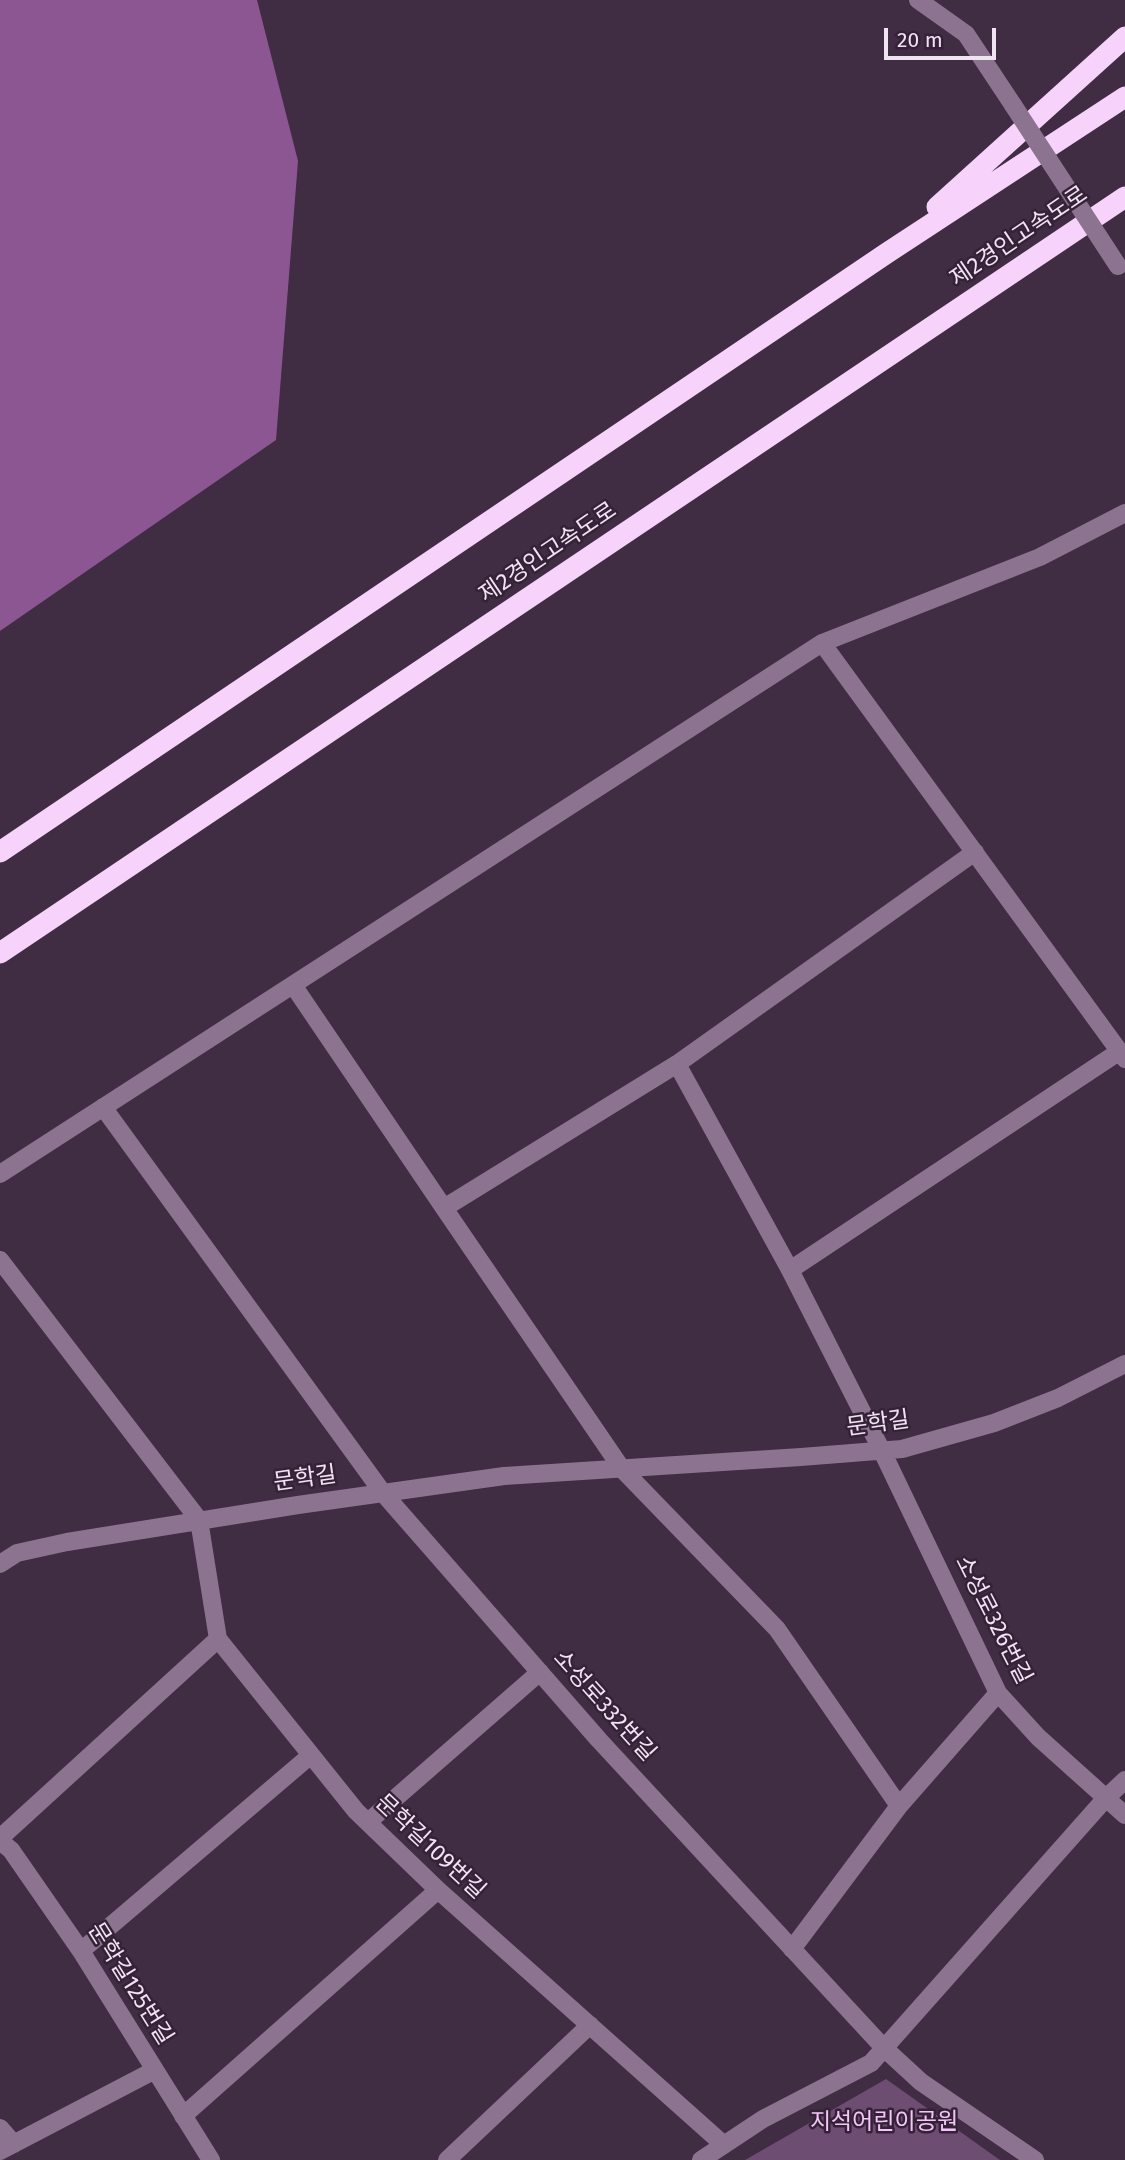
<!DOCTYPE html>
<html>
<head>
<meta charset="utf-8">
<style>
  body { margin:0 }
  #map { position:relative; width:1125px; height:2160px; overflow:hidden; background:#402c43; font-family:"Fira Sans",sans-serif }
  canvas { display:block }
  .scale { position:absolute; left:884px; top:28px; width:112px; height:32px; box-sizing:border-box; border:4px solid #f0e3f2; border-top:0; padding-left:9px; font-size:21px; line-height:24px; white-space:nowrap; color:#f0e3f2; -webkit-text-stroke:5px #362238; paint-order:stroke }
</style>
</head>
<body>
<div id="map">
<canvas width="1125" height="2160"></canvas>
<div class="scale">20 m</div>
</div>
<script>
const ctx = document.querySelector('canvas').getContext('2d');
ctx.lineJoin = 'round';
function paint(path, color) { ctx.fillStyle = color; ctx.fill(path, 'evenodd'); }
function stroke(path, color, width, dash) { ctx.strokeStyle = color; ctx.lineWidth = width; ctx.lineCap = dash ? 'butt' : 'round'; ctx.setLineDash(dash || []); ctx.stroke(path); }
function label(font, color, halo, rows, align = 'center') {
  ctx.font = font + ' "Fira Sans","Noto Sans KR",sans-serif'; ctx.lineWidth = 5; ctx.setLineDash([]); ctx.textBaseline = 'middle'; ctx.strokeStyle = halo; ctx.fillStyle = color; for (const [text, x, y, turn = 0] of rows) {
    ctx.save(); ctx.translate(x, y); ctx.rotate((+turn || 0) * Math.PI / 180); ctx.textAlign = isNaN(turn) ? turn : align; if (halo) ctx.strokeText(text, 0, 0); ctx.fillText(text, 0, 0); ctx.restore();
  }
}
paint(new Path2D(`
  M886 2079 1000 2160H745Z`), '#6d4d71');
paint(new Path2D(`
  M0 0H257L298 161 276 440 0 631Z`), '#8c5693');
stroke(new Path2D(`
  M918 0 966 34 1013 105
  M1125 513 1040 557 822 643 1125 1059
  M293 985 444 1208
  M677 1064 790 1270 882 1451 998 1693 1038 1737 1125 1815
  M103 1107 383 1493 599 1740 884 2048 921 2082 1035 2160
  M0 1174 822 643
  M0 1260 199 1520 218 1639 356 1811 438 1890 724 2145
  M790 1270 1120 1051
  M0 1564 17 1553 67 1542 298 1505 504 1476 801 1457 902 1449 994 1423 1058 1398 1125 1364
  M899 1806 777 1629 622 1469 444 1208 677 1064 975 852
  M368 1822 540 1672
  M0 1838 218 1639
  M0 1841 11 1850 81 1951 211 2160
  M792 1949 899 1806 998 1693
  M81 1951 311 1755
  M183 2116 438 1890
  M0 2128 14 2144
  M0 2151 155 2070
  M447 2160 590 2025
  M701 2160 763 2119 871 2063 1106 1798 1125 1780`), '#8c738f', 18);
stroke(new Path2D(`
  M937 207 1125 37
  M0 852 887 253 1125 97
  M0 953 1125 197`), '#f7d3fc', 21);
stroke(new Path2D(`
  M1013 105 1118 266`), '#8c738f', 18);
label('23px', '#f0e3f2', '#362238', [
  ["제2경인고속도로",1019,237,-34],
  ["제2경인고속도로",548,553,-34],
  ["문학길",878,1424,-8],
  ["문학길",305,1479,-8],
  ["소성로326번길",993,1620,63],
  ["소성로332번길",604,1706,48],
  ["문학길109번길",430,1847,43],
  ["문학길125번길",130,1984,58]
]);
label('23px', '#f3c5f9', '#362238', [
  ["지석어린이공원",884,2123]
]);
</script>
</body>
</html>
